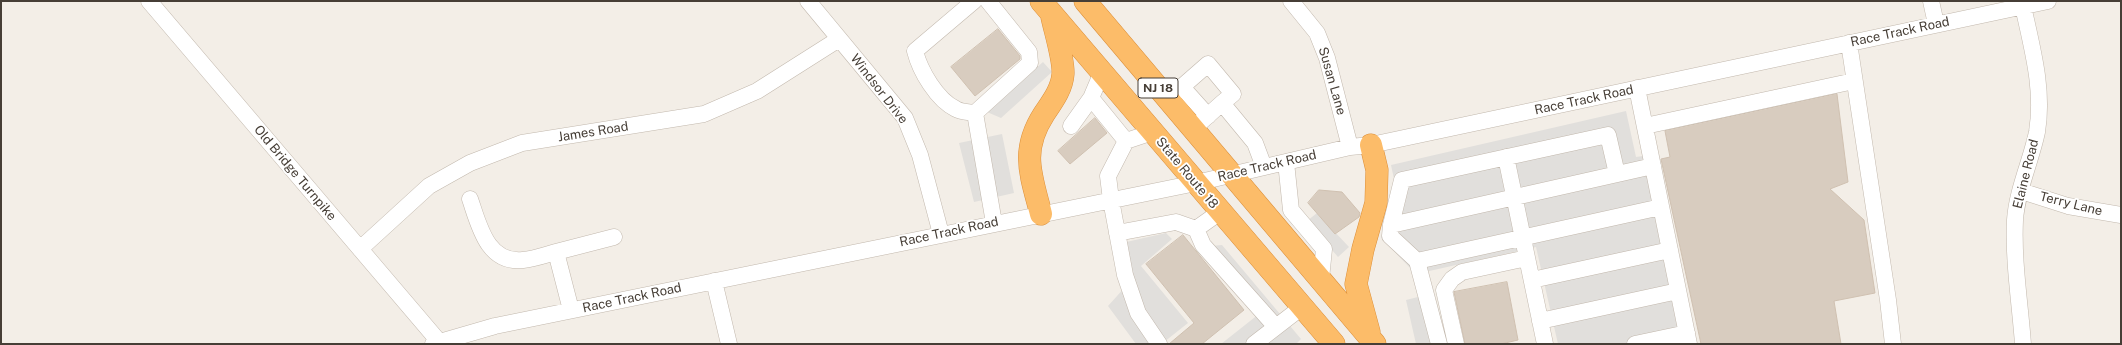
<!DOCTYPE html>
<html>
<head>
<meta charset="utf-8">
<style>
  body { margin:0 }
  #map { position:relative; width:2122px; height:345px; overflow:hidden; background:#f3eee7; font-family:"Public Sans",sans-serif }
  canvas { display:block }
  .frame { position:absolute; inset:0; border:2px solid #463e36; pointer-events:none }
</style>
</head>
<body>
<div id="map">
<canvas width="2122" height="345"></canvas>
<div class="frame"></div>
</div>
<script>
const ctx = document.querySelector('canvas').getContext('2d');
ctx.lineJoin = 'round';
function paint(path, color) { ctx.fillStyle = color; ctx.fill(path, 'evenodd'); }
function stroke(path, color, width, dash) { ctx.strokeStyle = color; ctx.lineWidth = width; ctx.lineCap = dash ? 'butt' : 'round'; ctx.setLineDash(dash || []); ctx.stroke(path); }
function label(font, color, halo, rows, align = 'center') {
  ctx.font = font + ' "Public Sans",sans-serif'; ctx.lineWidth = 3.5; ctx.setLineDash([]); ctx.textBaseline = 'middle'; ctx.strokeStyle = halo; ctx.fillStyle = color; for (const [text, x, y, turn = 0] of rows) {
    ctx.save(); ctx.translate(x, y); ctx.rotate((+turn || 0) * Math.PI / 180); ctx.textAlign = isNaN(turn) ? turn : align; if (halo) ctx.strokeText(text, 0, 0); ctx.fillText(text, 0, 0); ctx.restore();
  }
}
paint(new Path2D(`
  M1043 62 1052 72 1001 118 987 112Z
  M1626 111 1636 157 1643 156 1683 344H1558L1536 247 1416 274 1381 238 1394 179 1391 165Z
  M1002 134 1014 193 974 202 959 143Z
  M1317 213 1349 247 1338 257 1307 221Z
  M1166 233 1172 239 1141 266 1188 323 1164 342 1165 344H1136L1108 306 1126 286 1113 245Z
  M1222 245 1301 339 1296 344H1221L1264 310 1211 246Z
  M1422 296 1433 344H1416L1406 300Z`), '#e1dfdc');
const building = new Path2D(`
  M998 29 1020 56V59L975 96 951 67Z
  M1837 94 1848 182 1830 189 1864 220 1875 293 1834 301 1841 344H1701L1661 159 1670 157 1665 131Z
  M1095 118 1107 133 1070 164 1058 151Z
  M1319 190 1342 192 1360 213 1359 217 1335 234 1308 203Z
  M1183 235 1244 310 1202 344H1169L1194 323 1146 264Z
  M1507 282 1518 340 1501 344H1465L1454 292Z`);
paint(building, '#d8ccbf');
stroke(building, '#cfc0b0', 1);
const minor = new Path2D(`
  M149 1 441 344
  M808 1 905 118 920 155 941 234
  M974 1 915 51C920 71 937 100 956 109 961 112 969 112 975 113L994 223
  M1291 1 1317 33 1327 58 1350 147
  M1931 1 1936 24
  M2023 6C2032 48 2044 89 2037 132 2031 161 2017 190 2015 220 2013 261 2020 303 2023 344
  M1849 43 1888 300 1893 344
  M1102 72 1091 98 1126 141 1153 132
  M1182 87 1208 116
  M1637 88 1689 344
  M1168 99 1208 64 1233 94 1222 103
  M975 113 1030 63 1029 52 988 1
  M1071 126 1091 98
  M1645 126 1854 81
  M1193 129 1222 103 1255 143 1264 167
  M1126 141 1108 176 1111 200 1125 275 1138 313 1159 344
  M1506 157 1545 344
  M1286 162 1291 210 1324 249 1321 279
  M1617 174 1608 135 1402 180 1391 225 1653 166
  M2021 191 2068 206 2121 215
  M470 199C479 225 487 264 523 260 534 259 545 255 556 252
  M1391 225 1390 236 1417 261 1439 344
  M1196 229 1220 212
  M1117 233 1176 222 1196 229 1203 245 1276 327
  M360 249 429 186 470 163 522 143 704 114 757 91 839 39
  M1417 261 1661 207
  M1532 280 1670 250
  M714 281 729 344
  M571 310 556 252 614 237
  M1540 321 1678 291
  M433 344 495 326 1196 183 1350 147 1371 145 2048 1
  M1254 344 1302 307
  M1456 344 1444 290 1452 279 1462 272 1527 258
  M1635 344 1687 333`);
const highway = new Path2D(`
  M1041 1 1334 344
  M1085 1 1375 344
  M1041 214C1031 175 1020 151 1044 114 1052 102 1062 89 1063 74 1064 60 1055 31 1052 17
  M1369 332 1356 284 1363 249 1376 203 1377 170 1371 145`);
stroke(minor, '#c2b8ad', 17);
stroke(highway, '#dc8f39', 23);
stroke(minor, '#fff', 16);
stroke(highway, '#fcbc69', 22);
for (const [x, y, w] of [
  [1158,88,40]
]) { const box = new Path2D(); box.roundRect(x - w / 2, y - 10, w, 20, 3); ctx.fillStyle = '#fff'; ctx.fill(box); stroke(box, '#463e36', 1); }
label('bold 12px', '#463e36', null, [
  ["NJ 18",1158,88]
]);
label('13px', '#463e36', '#fff', [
  ["Race Track Road",1900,32,-12],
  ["Susan Lane",1332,81,74],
  ["Windsor Drive",879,89,52],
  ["Race Track Road",1584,100,-12],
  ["James Road",593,132,-9],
  ["Race Track Road",1267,166,-13],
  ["Old Bridge Turnpike",295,173,50],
  ["State Route 18",1187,173,50],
  ["Elaine Road",2026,174,-76],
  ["Terry Lane",2071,204,14],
  ["Race Track Road",949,232,-12],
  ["Race Track Road",632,298,-12]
]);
</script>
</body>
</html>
